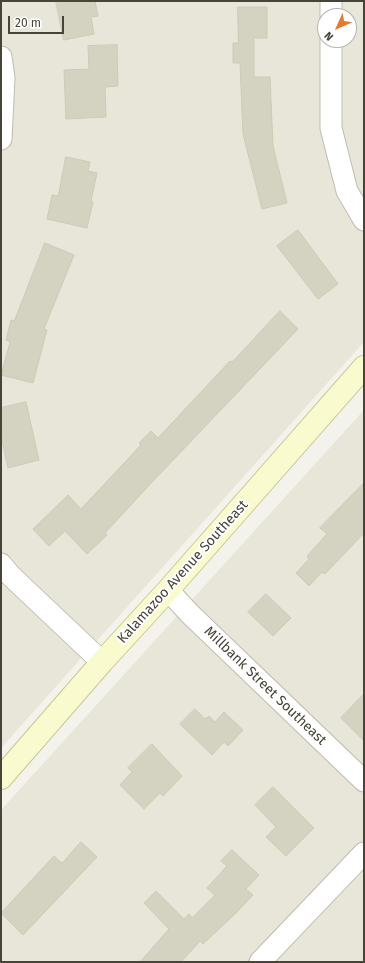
<!DOCTYPE html>
<html>
<head>
<meta charset="utf-8">
<style>
  body { margin:0 }
  #map { position:relative; width:365px; height:963px; overflow:hidden; background:#f4f3eb; font-family:"Fira Sans",sans-serif }
  canvas { display:block }
  .frame { position:absolute; inset:0; border:2px solid #474539; pointer-events:none }
  .north { position:absolute; left:317px; top:8px; width:40px; height:40px; box-sizing:border-box; background:#fff; border:1px solid #b5b5b0; border-radius:50%; rotate:225deg; font-size:11px; font-weight:700; line-height:16px; text-align:center; color:#474539 }
  .north::after { content:''; display:block; margin:auto; width:14px; height:18px; background:#e67b2f; clip-path:polygon(50% 0,100% 100%,50% 72%,0 100%) }
  .scale { position:absolute; left:8px; top:16px; width:56px; height:18px; box-sizing:border-box; border:2px solid #474539; border-top:0; padding-left:5px; font-size:12px; line-height:14px; white-space:nowrap; color:#474539; -webkit-text-stroke:3px #fff; paint-order:stroke }
</style>
</head>
<body>
<div id="map">
<canvas width="365" height="963"></canvas>
<div class="frame"></div>
<div class="north">N</div>
<div class="scale">20 m</div>
</div>
<script>
const ctx = document.querySelector('canvas').getContext('2d');
ctx.lineJoin = 'round';
function paint(path, color) { ctx.fillStyle = color; ctx.fill(path, 'evenodd'); }
function stroke(path, color, width, dash) { ctx.strokeStyle = color; ctx.lineWidth = width; ctx.lineCap = dash ? 'butt' : 'round'; ctx.setLineDash(dash || []); ctx.stroke(path); }
function label(font, color, halo, rows, align = 'center') {
  ctx.font = font + ' "Fira Sans",sans-serif'; ctx.lineWidth = 4; ctx.setLineDash([]); ctx.textBaseline = 'middle'; ctx.strokeStyle = halo; ctx.fillStyle = color; for (const [text, x, y, turn = 0] of rows) {
    ctx.save(); ctx.translate(x, y); ctx.rotate((+turn || 0) * Math.PI / 180); ctx.textAlign = isNaN(turn) ? turn : align; if (halo) ctx.strokeText(text, 0, 0); ctx.fillText(text, 0, 0); ctx.restore();
  }
}
paint(new Path2D(`
  M1 1H364V342L1 748ZM325 16H349V40H325Z
  M364 410V962H1V810Z`), '#e7e6d9');
const building = new Path2D(`
  M56 1H95L98 16 91 17 94 34 64 40Z
  M238 7H267V38H254V77H270L273 146 287 203 262 209 243 134 240 63H233V43H238Z
  M117 45 118 86 105 87 106 117 66 119 64 70 89 69 88 46Z
  M66 157 90 162 88 171 97 173 91 201 93 202 87 228 47 219 52 195 58 196Z
  M298 230 338 284 318 299 277 246Z
  M45 243 74 255 44 329 47 330 33 383 1 375 10 342 6 340 11 320 14 321Z
  M280 311 298 329 155 479 105 533 107 535 87 554 65 531 49 546 33 529 68 495 81 509 141 445 139 443 151 431 158 438 230 361 232 362Z
  M26 402 39 460 8 468 1 436V408Z
  M364 483V533L325 574 322 572 309 586 296 573 309 559 307 556 327 534 320 528Z
  M266 594 291 618 273 636 248 612Z
  M364 694V741L341 718Z
  M195 709 205 719 209 716 215 722 224 712 243 730 228 746 224 742 212 755 180 724Z
  M152 744 182 776 163 796 160 793 144 809 120 785 132 772 128 768Z
  M273 787 314 828 286 856 266 837 276 827 255 805Z
  M81 842 97 857 23 935 1 913 54 856 62 863Z
  M232 850 259 875 246 889 253 895 236 913 203 944 200 941 181 962H140L169 929 144 903 156 891 184 919 189 914 192 918 215 895 207 888 227 866 221 861Z`);
paint(building, '#d4d2c1');
stroke(building, '#cecbb5', 1);
const street = new Path2D(`
  M331 1V16
  M331 40V128L347 191 364 220
  M1 57 4 78 1 139
  M1 564 11 576 102 662
  M168 590 189 613 364 781
  M260 962 364 853`);
const secondary = new Path2D(`
  M1 778 102 662 168 590 364 367`);
stroke(street, '#bebdae', 23);
stroke(secondary, '#c9c99a', 24);
stroke(street, '#fff', 21);
stroke(secondary, '#f9face', 22);
label('14px', '#474539', '#fff', [
  ["Kalamazoo Avenue Southeast",183,572,-48],
  ["Millbank Street Southeast",265,686,44]
]);
</script>
</body>
</html>
